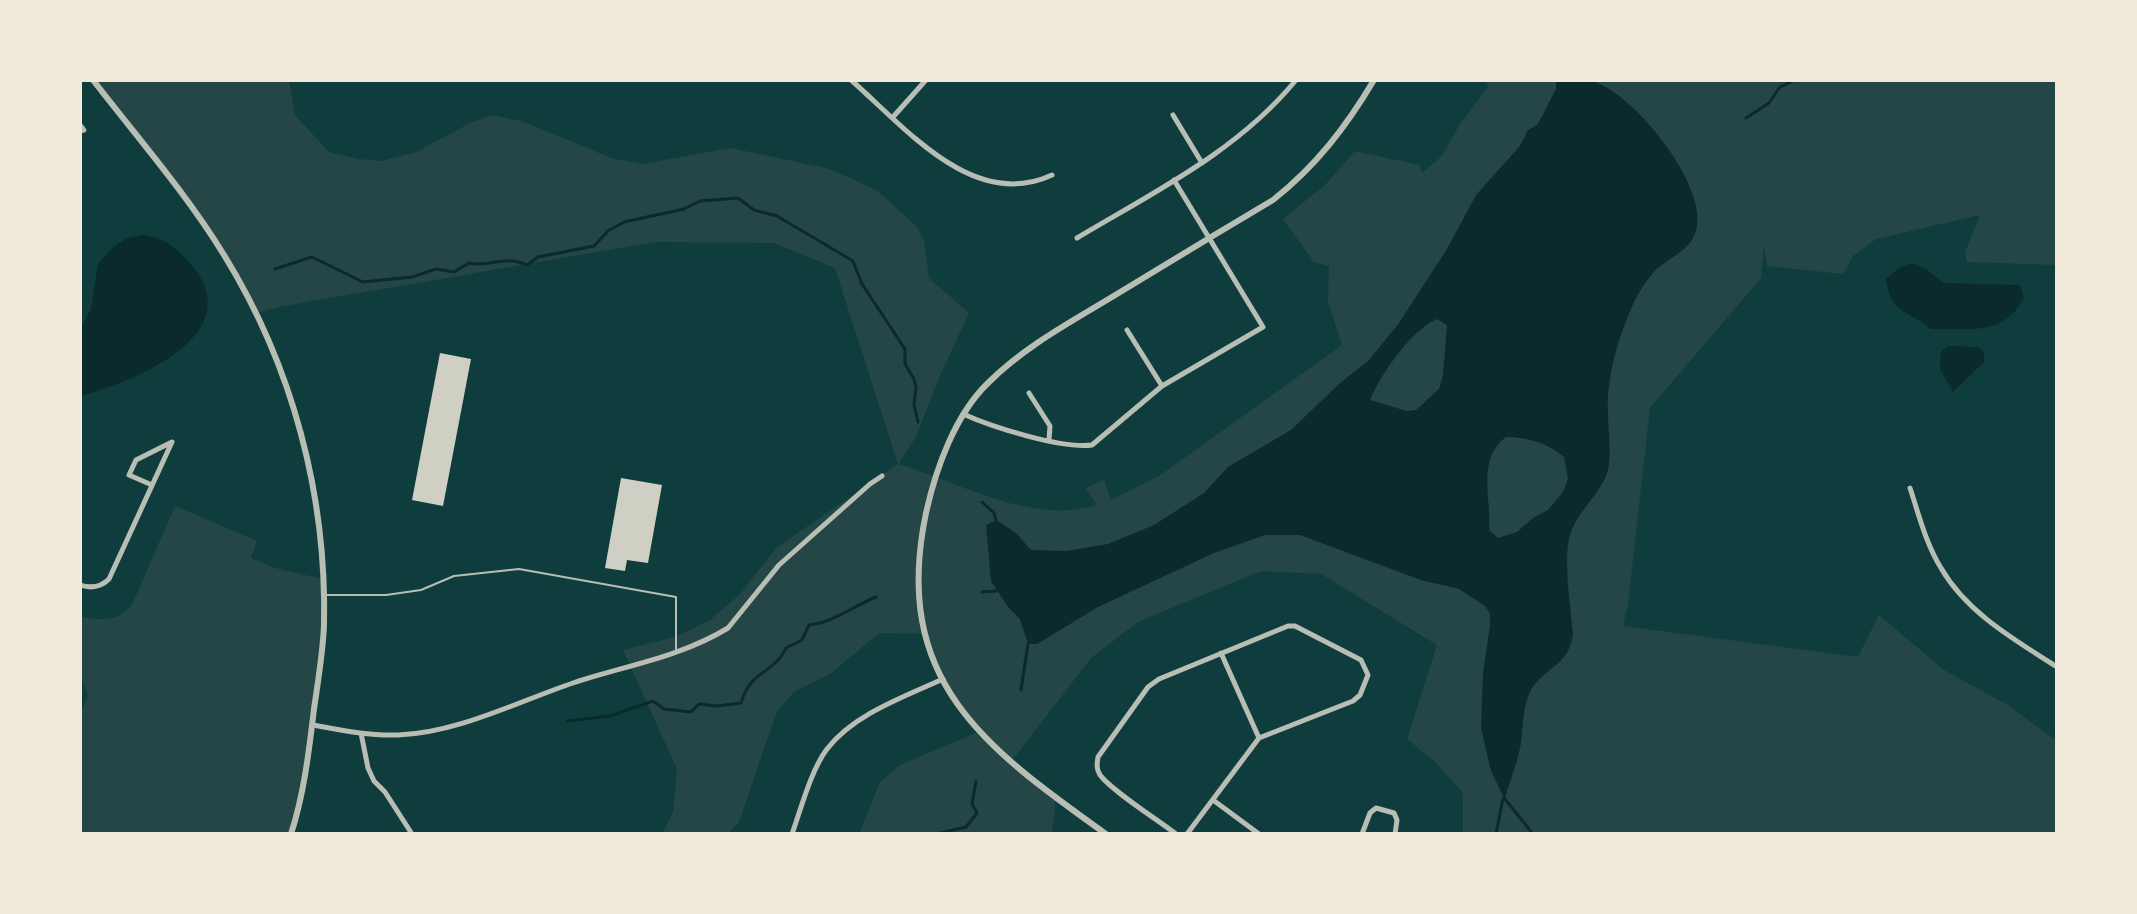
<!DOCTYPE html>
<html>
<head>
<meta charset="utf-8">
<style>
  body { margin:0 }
  #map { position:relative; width:2137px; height:914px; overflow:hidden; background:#0f3d3e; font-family:"Nunito Sans",sans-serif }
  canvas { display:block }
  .frame { position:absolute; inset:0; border:82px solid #f1e9da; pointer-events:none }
</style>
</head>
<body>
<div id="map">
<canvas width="2137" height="914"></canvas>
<div class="frame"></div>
</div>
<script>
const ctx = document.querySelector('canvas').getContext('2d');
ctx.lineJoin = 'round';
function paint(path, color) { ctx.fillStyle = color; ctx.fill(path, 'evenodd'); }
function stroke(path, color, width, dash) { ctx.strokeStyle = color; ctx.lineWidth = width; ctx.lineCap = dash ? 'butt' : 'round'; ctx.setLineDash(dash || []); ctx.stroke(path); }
paint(new Path2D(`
  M93 80H289L295 115 329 152 358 159 382 161 416 152 472 122 492 115 522 121 611 158 642 164 731 148 830 169 878 191 916 226 924 241 929 278 969 313 939 378 916 437 898 464C962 483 1030 525 1097 505L1085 488 1104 480 1111 500 1159 476 1342 345 1328 302 1329 266 1314 262 1283 219 1325 185 1355 151 1419 165 1422 173 1442 156 1460 124 1488 87 1485 80H2057V265L1967 262 1965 252 1980 215 1876 239 1853 256 1843 274 1767 266 1764 244 1761 278 1650 408 1628 604 1623 626 1858 657 1879 615 1944 670 2006 704 2057 741V834H1463V793L1436 763 1407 739 1437 645 1321 574 1261 571 1138 622 1091 658 1011 762 1056 798 1052 834H859L880 782 900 765 978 732 939 674 924 634 879 633 830 674 794 692 777 711 739 822 728 834H662L673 812 677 769 623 650 675 637 710 620 740 594 776 548 898 464 835 268 774 243 655 242 278 307 257 313 224 254Z
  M175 506 257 541 251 558 275 568 322 579C325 666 308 749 291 834H80V715L88 695 80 676V617C103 620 115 623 132 605Z`), '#244646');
paint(new Path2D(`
  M1556 80C1567 80 1582 78 1592 81 1634 93 1705 183 1697 226 1693 252 1668 256 1653 273 1644 283 1636 297 1631 309 1617 342 1606 379 1608 415 1608 431 1611 448 1609 464 1606 490 1580 507 1571 532 1562 555 1571 609 1573 634 1569 667 1543 667 1530 692 1521 711 1524 733 1519 753 1515 769 1508 785 1505 800L1491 771 1481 728 1483 674 1490 625V614L1485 606 1459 589 1421 580 1300 535H1265L1214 553 1098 607 1037 644H1028L1020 619 1008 607 991 581 986 525 996 520 1016 533 1031 550 1066 551 1108 544 1154 525 1204 493 1228 467 1291 430 1339 384 1369 360 1399 323 1447 249 1476 195 1520 146 1528 130 1538 124 1556 89ZM1437 319 1447 325 1443 375 1439 389 1416 410 1407 411 1370 400C1380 375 1412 329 1437 319ZM1506 437C1528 437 1547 443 1564 457L1568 478 1563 492 1548 510 1533 518 1517 532 1498 538 1489 530C1492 499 1476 459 1506 437Z
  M143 235C167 238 180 251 194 268 248 337 130 383 80 396V329L91 309 98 264 113 247 127 238Z
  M1912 263 1927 270 1943 283 2020 285 2024 297C2005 337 1969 328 1931 329 1906 308 1891 315 1886 279L1900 267Z
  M1948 346 1978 347 1984 352V362L1953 392 1940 369 1941 352Z`), '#0a2a2b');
stroke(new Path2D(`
  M1746 118 1769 103 1780 87 1795 80
  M275 269 312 257 363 282 412 277 436 269 454 272 469 263C492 268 503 254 527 265L538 257 594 246 608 231 624 222 684 209 700 201 738 198 754 210 777 216 853 261 862 284 905 349V364L914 379 916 388 914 405 918 422
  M982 502 994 513 996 520
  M982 592 996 591
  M1021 690 1028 644
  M567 721 610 716 653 701 664 709 691 712 699 704 717 706 741 703C750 670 775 673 786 648L802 640 809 625C832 623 854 606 876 597
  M1505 799 1533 834
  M936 834 966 827 977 813 972 804 976 781
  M1496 834 1503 798`), '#0a2a2b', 3);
paint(new Path2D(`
  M440 353 471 359 443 506 412 500Z
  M621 478 662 485 648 563 627 560 625 571 605 568Z`), '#cfcfc3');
stroke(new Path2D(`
  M327 595H386L421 590 454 576 519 569 676 597V651`), '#b8beb3', 2);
stroke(new Path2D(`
  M851 80C904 126 973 212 1052 175
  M1173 115 1202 163
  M893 117 926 80
  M80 125 84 130 80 131
  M1077 238C1154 192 1238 151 1296 80
  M1127 330 1162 386
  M1029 393 1050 426 1049 440
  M963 414C992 427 1061 449 1092 445L1162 386 1263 327 1174 180
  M1910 488C1919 515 1926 544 1941 568 1967 613 2015 640 2057 667
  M80 585C92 589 101 587 109 579L172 442 136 460 129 475 152 485
  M1221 653 1259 738
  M313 725C340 730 369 736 398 735 457 733 517 702 573 683 624 666 681 657 728 628L779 565 870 484 882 476
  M361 733 368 768 374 781 385 792 412 834
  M1213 800 1259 834
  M792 834C801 809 811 770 827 749 854 714 904 697 943 679
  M1176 834C1158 820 1112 791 1100 775 1096 769 1097 763 1098 757L1148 687 1159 679 1288 626H1295L1361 660 1368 675 1360 695 1353 701 1259 738 1187 834
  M1362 834 1370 813 1376 808 1394 813 1397 820 1395 834`), '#b8beb3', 5);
stroke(new Path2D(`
  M93 80C137 137 186 193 224 255 292 365 327 495 324 625 323 652 318 681 314 709 309 751 304 794 291 834
  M1106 834C984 747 891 680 926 513 936 468 955 415 988 383 1024 347 1069 323 1112 297 1166 264 1219 232 1273 200 1316 166 1346 127 1374 80`), '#b8beb3', 6);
</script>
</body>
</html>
